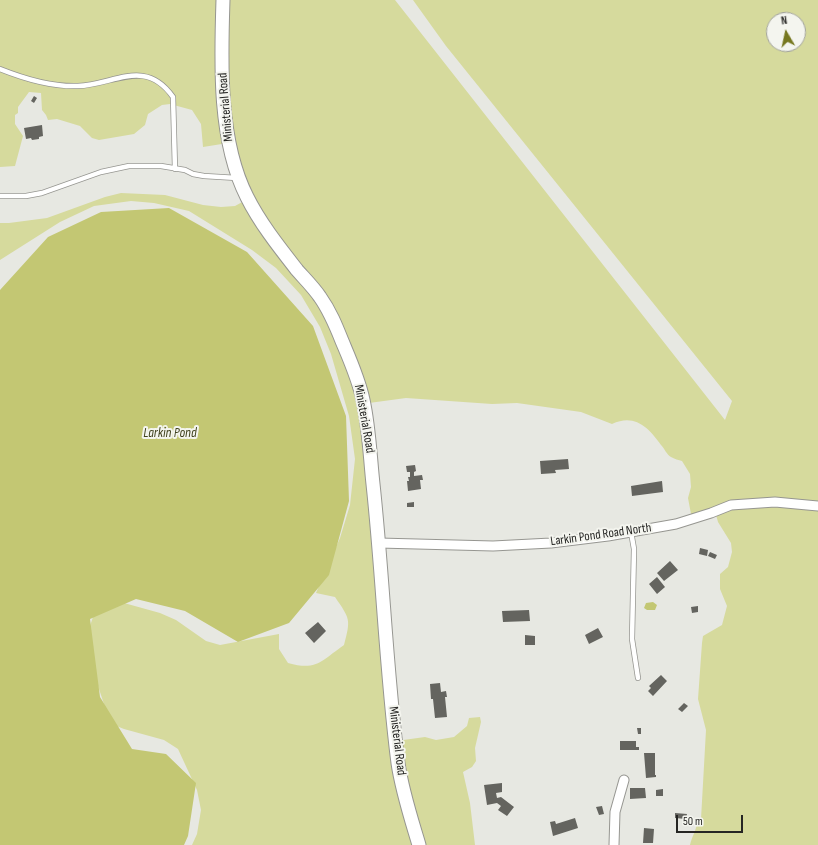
<!DOCTYPE html>
<html>
<head>
<meta charset="utf-8">
<style>
  body { margin:0 }
  #map { position:relative; width:818px; height:845px; overflow:hidden; background:#e7e8e2; font-family:"Sofia Sans Condensed",sans-serif }
  canvas { display:block }
  .north { position:absolute; left:766px; top:12px; width:40px; height:40px; box-sizing:border-box; background:#f4f5ef; border:1px solid #a1a29d; border-radius:50%; rotate:351deg; font-size:11px; font-weight:700; line-height:16px; text-align:center; color:#252523 }
  .north::after { content:''; display:block; margin:auto; width:14px; height:18px; background:#767820; clip-path:polygon(50% 0,100% 100%,50% 72%,0 100%) }
  .scale { position:absolute; left:676px; top:815px; width:67px; height:18px; box-sizing:border-box; border:2px solid #252523; border-top:0; padding-left:5px; font-size:12px; line-height:14px; white-space:nowrap; color:#252523; -webkit-text-stroke:3px #f4f5ef; paint-order:stroke }
</style>
</head>
<body>
<div id="map">
<canvas width="818" height="845"></canvas>
<div class="north">N</div>
<div class="scale">50 m</div>
</div>
<script>
const ctx = document.querySelector('canvas').getContext('2d');
ctx.lineJoin = 'round';
function paint(path, color) { ctx.fillStyle = color; ctx.fill(path, 'evenodd'); }
function stroke(path, color, width, dash) { ctx.strokeStyle = color; ctx.lineWidth = width; ctx.lineCap = dash ? 'butt' : 'round'; ctx.setLineDash(dash || []); ctx.stroke(path); }
function label(font, color, halo, rows, align = 'center') {
  ctx.font = font + ' "Sofia Sans Condensed",sans-serif'; ctx.lineWidth = 4; ctx.setLineDash([]); ctx.textBaseline = 'middle'; ctx.strokeStyle = halo; ctx.fillStyle = color; for (const [text, x, y, turn = 0] of rows) {
    ctx.save(); ctx.translate(x, y); ctx.rotate((+turn || 0) * Math.PI / 180); ctx.textAlign = isNaN(turn) ? turn : align; if (halo) ctx.strokeText(text, 0, 0); ctx.fillText(text, 0, 0); ctx.restore();
  }
}
paint(new Path2D(`
  M0 0H395L725 420 732 401 446 46 413 0H818V845H690C692 836 697 829 698 819H701L706 730 698 699 702 643 703 636 722 625 727 606 720 589V574L728 567 732 552 731 543 718 522 715 511 694 517 691 514 688 498 691 487 690 474 682 461C679 460 674 459 671 457 667 455 664 448 661 445 649 428 635 413 612 424L581 412 517 403 492 404 406 398 369 403 396 741 425 737 436 740 454 737 467 726 469 718 480 717 481 722 475 748 476 761 472 767 463 772 470 803 475 845H192L197 834 201 810 197 790 178 749 164 740 124 729 114 725 108 716 84 644 94 614 124 603 160 613 176 620 206 641 220 645 279 634V649L288 663C317 671 321 661 344 645 351 619 350 619 335 597L316 593 340 538 350 505 355 459 349 416 331 354 320 327 301 295 276 268 252 250 189 211 154 203 131 201 94 206 60 222 0 260V223H9L47 218 105 197 121 193 165 195 203 205 221 207 235 206 246 200 228 143 203 147 201 124 192 110 170 104 162 105 148 114 145 125 134 134 99 140 92 138 80 126 57 119 48 120 46 115 42 110 41 93 29 92 18 107V113L15 115V124L23 136 15 166 0 167ZM774 20H798V44H774Z`), '#d6da9d');
paint(new Path2D(`
  M169 208 247 252 313 326 346 416 349 501 329 575 289 623 238 642 185 611 136 599 90 619 100 697 132 749 166 754 196 783 188 836 184 845H0V290L48 237 101 212Z
  M653 602 657 605 655 610H647L644 608 646 603Z`), '#c3c773');
paint(new Path2D(`
  M34 96 37 98 34 103 31 101Z
  M42 125 43 136 39 137V139L32 140 31 138 26 139 24 128Z
  M568 459 569 469 555 470 556 473 541 474 540 461Z
  M415 465 416 471 414 472V476L422 475 423 480H420L421 489 408 491 407 481H409L408 477H410V472H407L406 466Z
  M662 481 663 492 632 496 631 486Z
  M414 502V507H407V503Z
  M700 548 708 550 707 556 699 554Z
  M710 552 717 555 715 559 708 556Z
  M670 561 678 570 664 581 657 573Z
  M657 577 665 587 657 594 649 584Z
  M698 606V612L692 613 691 607Z
  M529 610 530 621 503 622 502 611Z
  M318 622 326 631 314 643 305 633Z
  M598 628 603 637 589 644 585 635Z
  M525 635 535 636V645H525Z
  M661 675 667 681 653 696 648 691 651 688 649 686Z
  M440 683 441 692 446 691 447 697H445L447 717 435 718 433 699H431L430 684Z
  M684 703 688 706 682 712 678 709Z
  M637 728H641V734H638Z
  M620 741H636V747H639V750H620Z
  M644 753H655V775H656V777L646 778Z
  M502 783V792L496 793 497 798 501 797 514 807 507 816 498 810 501 806 497 803 487 805 484 785Z
  M630 788H645L646 798 630 799Z
  M663 789V796H656V790Z
  M602 806 604 814 599 815 596 807Z
  M675 813 687 814 686 819 675 818Z
  M575 818 578 828 553 836 550 822 555 821 556 824Z
  M644 828 654 829 653 843H643Z`), '#64645f');
const service = new Path2D(`
  M0 69C25 79 51 87 78 86 114 85 145 57 173 97L175 169
  M0 196H26L42 193 101 172 129 166H161L185 170 193 174 204 176 237 178
  M631 532 634 549 632 639 638 678`);
const minor = new Path2D(`
  M379 543 493 546 551 543 608 536 676 524 711 513 731 505 775 502 818 506
  M614 845 615 812 624 780`);
const secondary = new Path2D(`
  M223 0C221 62 218 140 247 197 260 223 279 247 297 270 305 279 314 288 320 297 330 311 336 326 342 341 350 360 359 380 363 400 369 427 370 456 373 484 383 577 386 670 398 763 402 791 411 818 419 845`);
stroke(service, '#969691', 6);
stroke(minor, '#969691', 11);
stroke(secondary, '#969691', 15);
stroke(service, '#fff', 4.5);
stroke(minor, '#fff', 9);
stroke(secondary, '#fff', 13);
label('13px', '#252523', '#f4f5ef', [
  ["Ministerial Road",226,107,-95],
  ["Ministerial Road",364,419,80],
  ["Larkin Pond Road North",601,535,-8],
  ["Ministerial Road",397,741,83]
]);
label('italic 14px', '#3f411d', '#f4f5ef', [
  ["Larkin Pond",170,433]
]);
</script>
</body>
</html>
